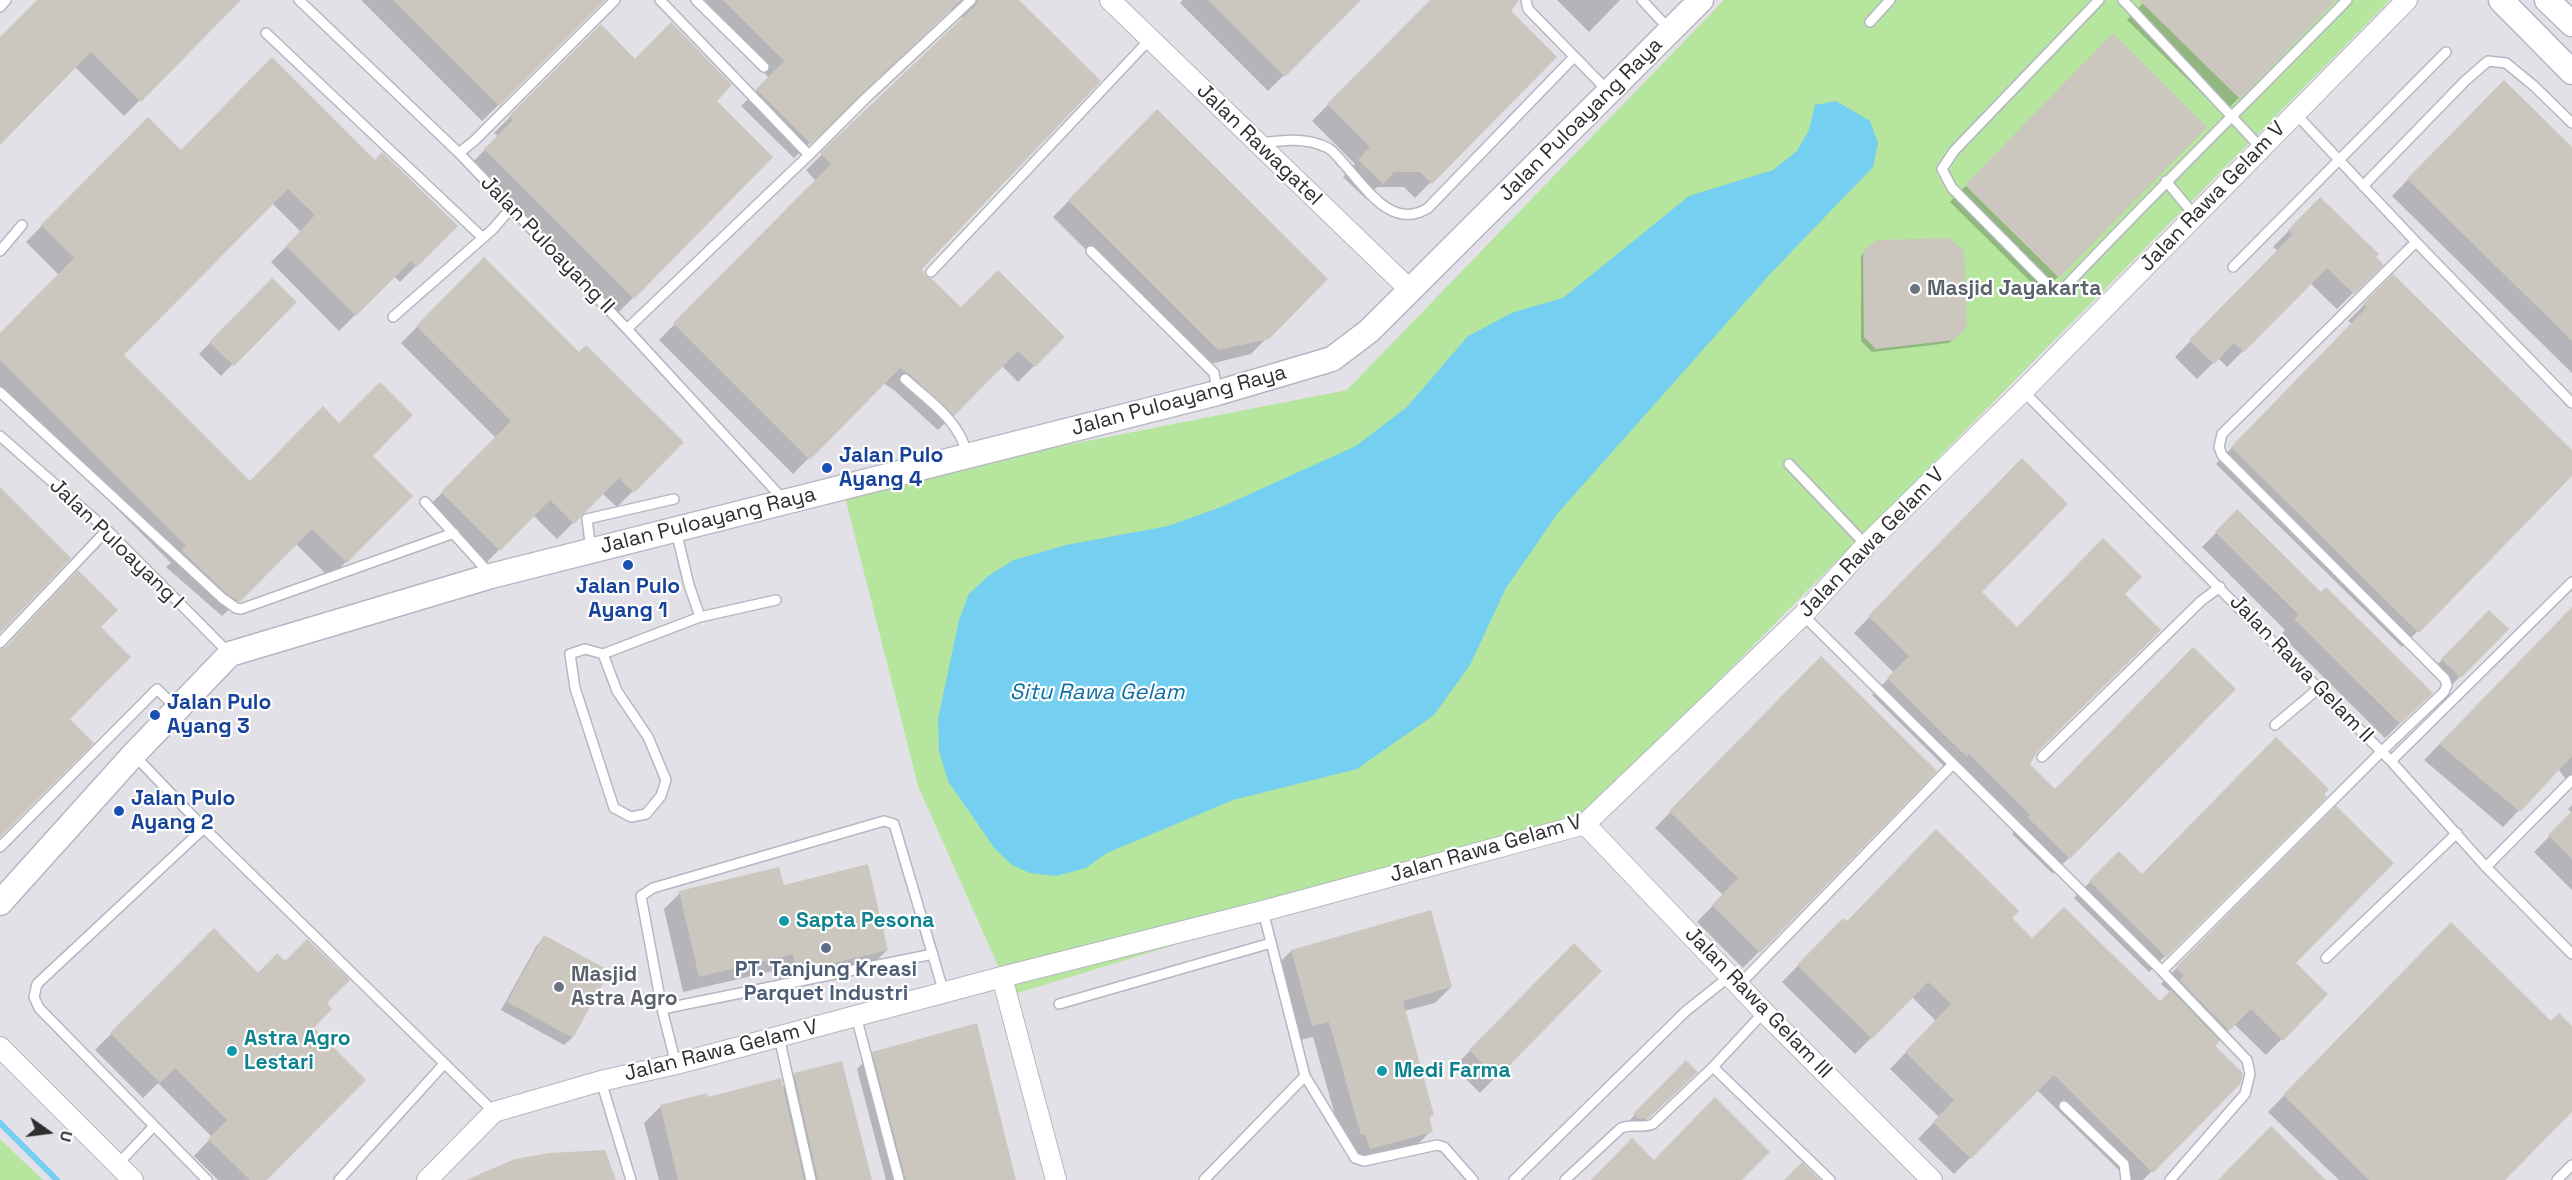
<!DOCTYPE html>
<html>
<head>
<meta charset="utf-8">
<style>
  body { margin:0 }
  #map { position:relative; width:2572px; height:1180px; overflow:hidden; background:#efe9e1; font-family:"Space Grotesk",sans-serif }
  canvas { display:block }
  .north { position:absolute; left:18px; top:1102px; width:60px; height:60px; -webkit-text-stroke:4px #fff; paint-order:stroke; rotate:104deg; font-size:16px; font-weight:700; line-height:24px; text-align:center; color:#2e2e2e }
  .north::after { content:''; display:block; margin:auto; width:21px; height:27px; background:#2e2e2e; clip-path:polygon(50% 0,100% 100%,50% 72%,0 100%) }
</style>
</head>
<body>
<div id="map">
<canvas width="2572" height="1180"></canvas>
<div class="north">U</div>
</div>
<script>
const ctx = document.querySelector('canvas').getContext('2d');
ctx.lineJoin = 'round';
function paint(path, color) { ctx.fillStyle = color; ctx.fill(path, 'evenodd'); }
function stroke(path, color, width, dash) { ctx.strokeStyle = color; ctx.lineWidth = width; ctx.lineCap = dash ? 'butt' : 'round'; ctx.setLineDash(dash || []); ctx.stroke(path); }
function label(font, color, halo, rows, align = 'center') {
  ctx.font = font + ' "Space Grotesk",sans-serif'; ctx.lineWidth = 4.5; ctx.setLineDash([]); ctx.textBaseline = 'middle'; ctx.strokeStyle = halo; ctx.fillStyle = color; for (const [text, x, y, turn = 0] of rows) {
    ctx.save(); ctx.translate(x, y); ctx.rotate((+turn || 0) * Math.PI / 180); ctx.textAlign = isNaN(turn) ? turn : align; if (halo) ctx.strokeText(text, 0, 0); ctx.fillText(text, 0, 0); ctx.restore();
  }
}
paint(new Path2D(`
  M0 0H2572V1180H0Z`), '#e3e1e8');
paint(new Path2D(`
  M1724 0H2390L1580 821 1011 995 918 786 843 489 1347 390Z
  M0 1139 43 1180H0Z`), '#b6e59e');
paint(new Path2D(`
  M1836 101 1870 121 1878 143 1873 167 1771 273 1558 513 1506 588 1470 665 1434 715 1357 769 1233 800 1107 853 1086 868 1056 876 1030 873 1012 865 995 849 948 781 939 751 938 719 959 620 969 594 988 576 1014 560 1066 545 1168 526 1221 507 1356 446 1407 407 1468 336 1514 312 1563 298 1689 196 1773 170 1797 151 1809 130 1815 105Z`), '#75cff0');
paint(new Path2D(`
  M38 0H239L124 116 75 67 0 143V39Z
  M361 0H605L482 121Z
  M700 0H1017L921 269 925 278 960 309 1063 337 1018 382 1002 366 938 430 894 390 883 383 793 474 659 340 816 181 806 170 962 19 960 10H949L794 158 741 106 769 78 696 4Z
  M1183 0H1359L1268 91 1180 3Z
  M1431 0H1519L1509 11 1555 57 1415 198 1404 187H1377L1366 199 1343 177 1355 164 1312 121Z
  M1557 0H1620L1589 32Z
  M2146 0H2334L2223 114 2127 20Z
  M601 26 635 61 715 101 771 157 617 314 469 166 498 136 494 133Z
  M2113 35 2205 127 2042 293 1950 202Z
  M2504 82 2572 149V373L2392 196Z
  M1157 111 1325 279 1251 354 1202 366 1053 217Z
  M148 119 181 152 375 162 456 226 400 282 394 276 339 331 271 262 301 232 272 203 122 355 250 483 339 424 411 496 330 578 296 544 222 616 166 567 171 563 0 392V335L59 275 26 242Z
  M2320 199 2381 265 2337 309 2310 283 2227 367 2218 358 2197 379 2175 357 2278 251 2273 247Z
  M1864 252 1965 326 1949 343 1872 352 1861 341V256Z
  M484 260 579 354 682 442 617 507 602 493 557 539 533 515 483 566 426 509 496 438 401 343Z
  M2393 276 2572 452V474L2402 647 2216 464 2352 324 2348 321Z
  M272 280 294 302 221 376 199 354Z
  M2022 461 1980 592 2016 629 2123 594 2029 764 2055 790 2234 689 2053 874 2012 834 2015 831 1952 769 1950 772 1872 695 1894 673 1854 633Z
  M2237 512 2417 707 2385 738 2281 635 2285 630 2202 547Z
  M2572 609V787L2558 769 2503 827 2424 760Z
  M2489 612 2506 629 2448 689 2430 672Z
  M1821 658 1935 771 1743 968 1697 922 1723 895 1655 828Z
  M2322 794 2325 797 2149 972 2074 898 2119 853 2142 876Z
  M2572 805V890L2534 852 2572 813 2568 809Z
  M2336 808 2294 963 2326 994 2266 1055 2234 1024 2213 1046 2240 1082 2143 1180H2129L2037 1090 1954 1174 1918 1139 1939 1117 1890 1069 1936 1021 1912 997 1855 1054 1782 982 1843 920 1846 923 2010 918 2032 940 2160 1003 2170 992 2161 984Z
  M782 887 887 950 871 966 782 987 777 970 683 992 664 909 680 893Z
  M2451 924 2551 1023 2572 1029V1109L2503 1180H2339L2268 1112Z
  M214 930 258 974 325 1003 311 1028 265 1180H218L194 1156 212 1137 158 1083 143 1098 95 1050Z
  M545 937 608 972 572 1038 564 1045 501 1010 537 945Z
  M1574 945 1600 971 1480 1093 1454 1067Z
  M1291 951 1451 987 1435 1003 1404 1011 1432 1115 1428 1119 1431 1131 1415 1147 1354 1165 1350 1149 1345 1151 1313 1037 1296 1041 1275 967Z
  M873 1053 1015 1180H886L857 1069Z
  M1686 1063 1696 1072 1640 1125 1627 1123Z
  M795 1075 870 1180H659L644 1123 660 1107 706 1095 707 1098 782 1088Z`), '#0003');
stroke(new Path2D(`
  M0 1123 57 1180`), '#75cff0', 6);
paint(new Path2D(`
  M37 0H241L141 102 91 52 0 145V37Z
  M393 0H605L499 106Z
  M723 0H961L811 144 756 89 784 61Z
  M978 0H1019L1101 81 922 269 926 276 932 279 961 307 998 270 1065 337 1035 367 1018 351 954 416 909 374 900 368 810 460 673 323 831 164 820 153 976 5Z
  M1208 0H1361L1285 77Z
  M1430 0H1519L1511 11 1557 57 1432 184 1420 172H1394L1383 184 1358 160 1370 147 1327 104Z
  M2139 0H2336L2240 99Z
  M671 22 732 85 717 101 773 157 634 299 484 149 513 120 509 116 601 24 635 59Z
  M2113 33 2207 127 2059 278 1965 185Z
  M272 57 375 160 382 152 458 226 417 267 411 261 356 316 286 246 315 215 288 189 124 355 250 481 323 406 339 423 380 382 413 415 373 456 413 496 347 563 312 529 240 602 226 593 181 550 186 546 0 360V333L74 258 41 225 148 117 181 150Z
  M2504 80 2572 147V341L2407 179Z
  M1157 109 1328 279 1269 339 1218 350 1068 200Z
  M2320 197 2379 254 2376 257 2384 265 2354 294 2327 268 2244 352 2234 343 2214 364 2189 340 2293 234 2288 230Z
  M1949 238 1964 250 1967 327 1954 340 1876 349 1864 337 1863 251 1877 240Z
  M484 257 579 352 586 345 684 442 634 493 619 478 574 524 550 500 500 551 441 492 511 421 416 326Z
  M2393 274 2572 450V476L2419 633 2231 447 2367 307 2363 304Z
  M272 278 297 302 234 366 209 342Z
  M2022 458 2068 504 1982 592 2017 627 2103 538 2142 577 2125 594 2161 630 2037 752 2030 764 2055 789 2193 647 2236 689 2070 859 2027 817 2030 815 1969 754 1967 757 1887 678 1909 656 1868 616Z
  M0 487 71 558 0 633Z
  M2237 509 2321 592 2326 587 2433 693 2400 724 2294 619 2299 615 2215 532Z
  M78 570 118 610 101 627 131 657 70 719 94 743 0 837V650L5 648Z
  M2572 607V756L2520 812 2439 744Z
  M2489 610 2509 629 2461 678 2441 659Z
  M1821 656 1937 771 1760 953 1712 905 1738 878 1669 811Z
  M2276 737 2329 789 2324 794 2327 797 2166 957 2089 881 2119 851 2142 874Z
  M2336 806 2394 863 2296 963 2328 994 2283 1041 2251 1009 2229 1031 2180 980 2184 976 2176 967Z
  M2572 811V859L2548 835Z
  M1936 829 2019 911 2012 918 2032 938 2064 907 2160 1001 2171 990 2220 1041 2215 1046 2243 1073 2241 1083 2153 1173 2054 1075 1971 1159 1933 1122 1954 1100 1905 1052 1951 1004 1928 982 1872 1039 1797 965 1843 918 1847 921Z
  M868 864 888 950 797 972 793 954 699 977 679 891 779 867 784 885Z
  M1431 910 1452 987 1403 1001 1434 1115 1429 1116 1433 1132 1370 1149 1365 1134 1361 1135 1329 1022 1312 1026 1291 950Z
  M2451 922 2551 1021 2559 1013 2572 1026V1112L2505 1180H2369L2283 1095Z
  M214 928 258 973 277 953 285 961 307 939 350 980 327 1003 332 1009 314 1028 366 1080 267 1180H250L208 1139 227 1120 175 1068 160 1083 110 1033Z
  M544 935 610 971 573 1038 507 1002Z
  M1574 943 1602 971 1497 1078 1469 1050Z
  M977 1023 1016 1180H906L872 1052Z
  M1686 1060 1698 1072 1649 1118 1639 1119 1633 1114Z
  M842 1061 872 1180H818L794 1073Z
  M781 1078 804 1180H678L660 1105 707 1093 708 1097Z
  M1715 1097 1770 1152 1742 1180H1591L1632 1138 1654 1160Z
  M2271 1126 2326 1180H2218Z
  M605 1150 616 1180H466L515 1159 549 1153Z
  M1802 1162 1820 1180H1784Z`), '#cbc7bf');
const service = new Path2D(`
  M299 0 459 153 627 329 783 499
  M696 0 764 67
  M1526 0 1528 9 1608 91
  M1642 0 1669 29
  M2099 0 1954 151 1942 169 1952 188 2054 291 2065 287C2157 190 2253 96 2347 0
  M2123 0 2261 148
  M0 7 6 0
  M1870 22 1890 0
  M266 33 483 238
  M2295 113 2416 242 2572 403
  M1260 143C1284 140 1306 137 1328 148 1334 151 1339 159 1344 164 1366 188 1392 231 1428 208L1574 57
  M459 153 474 141 615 0
  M809 155 866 98 971 0
  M2166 181 2195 216
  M2363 186 2465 81 2488 61 2506 63 2534 86 2572 123
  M0 251 22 225
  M1091 251 1214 373 1217 391
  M2233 267 2446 52
  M931 272 1150 39
  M393 317 493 229 511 208
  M627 329 809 155 660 0
  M905 379C930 402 959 420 967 454
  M2023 391 2391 761 2486 867 2572 954
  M0 392 222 598 236 608 241 609 454 533
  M0 436 107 530 230 654
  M1789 464 1866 545
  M425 502 490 574
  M591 550 587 519 674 499
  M1803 615 2162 971 2247 1060 2250 1074 2245 1094 2170 1180
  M700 617 776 600
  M0 643 107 530
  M603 654 617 691 648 737 666 780 661 796 646 814 631 817 614 808 575 688 570 654 585 649 603 654 700 617 689 585 676 531
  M2275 725 2319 688
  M135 756 204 828 494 1112
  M2042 757 2201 601 2220 587
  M2391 761 2572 582
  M204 828 37 984 34 997 39 1008 207 1180
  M0 847 157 689 176 708
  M2486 867 2572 780
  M1263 911 1305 1076 1355 1158 1364 1161 1437 1145 1444 1147 1473 1180
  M2326 958 2457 833
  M2162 971 2381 752 2444 692 2447 685 2445 679 2222 455 2219 447 2222 434 2416 242
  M1739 985 1952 765
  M1059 1004 1271 943
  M662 1009 933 954
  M856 1016 899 1180
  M779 1037 811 1180
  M676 1064 662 1009 641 896 653 888 884 821 894 824 944 993
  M1713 1067 1830 1180
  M601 1081 631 1180
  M2064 1106 2124 1164 2126 1180
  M118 1164 153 1127
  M339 1180 444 1064
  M1204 1180 1305 1076
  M1514 1180 1686 1011 1730 976
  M1565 1180 1621 1128C1631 1123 1642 1129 1653 1124L1713 1067 1764 1012
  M2557 1180 2572 1165`);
const minor = new Path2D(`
  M1110 0 1409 289
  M1585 824 1764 1012 1932 1180
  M1002 977 1056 1180
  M0 1047 133 1180
  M427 1180 494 1112 601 1081 676 1064 1002 977 1263 911 1585 824 1803 615 1866 545 2023 391 2407 0`);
const tertiary = new Path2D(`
  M2501 0 2572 72
  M2547 0 2572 24
  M0 903 134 754 230 654 491 576 1217 393 1332 359 1369 331 1701 0`);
stroke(service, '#b4b7c1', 12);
stroke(minor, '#b4b7c1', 22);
stroke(tertiary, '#b4b7c1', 27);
stroke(service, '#fff', 9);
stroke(minor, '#fff', 20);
stroke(tertiary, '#fff', 24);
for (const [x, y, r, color] of [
  [1915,289,6,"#6b7280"],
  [827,468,6,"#1a4fb4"],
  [628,565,6,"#1a4fb4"],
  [155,715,6,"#1a4fb4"],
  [119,811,6,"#1a4fb4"],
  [784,921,6,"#0f9aa8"],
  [826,948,6,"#5c6f8a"],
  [559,987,6,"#6b7280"],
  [232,1051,6,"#0f9aa8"],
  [1382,1071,6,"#0f9aa8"]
]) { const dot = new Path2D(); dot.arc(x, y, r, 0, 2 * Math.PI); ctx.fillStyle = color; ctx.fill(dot); stroke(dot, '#fff', 2); }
label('21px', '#2e2e2e', '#fff', [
  ["Jalan Puloayang Raya",1581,120,-45],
  ["Jalan Rawagatel",1259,145,44],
  ["Jalan Rawa Gelam V",2213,197,-46],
  ["Jalan Puloayang II",547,245,46],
  ["Jalan Puloayang Raya",1179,401,-15],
  ["Jalan Puloayang Raya",708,521,-14],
  ["Jalan Rawa Gelam V",1872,543,-46],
  ["Jalan Puloayang I",116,544,44],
  ["Jalan Rawa Gelam II",2301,669,46],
  ["Jalan Rawa Gelam V",1486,849,-16],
  ["Jalan Rawa Gelam III",1758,1003,46],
  ["Jalan Rawa Gelam V",721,1051,-14]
]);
label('bold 21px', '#5b616d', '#fff', [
  ["Masjid Jayakarta",1927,289],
  ["Masjid",571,975],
  ["Astra Agro",571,999]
], 'left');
label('bold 21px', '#164399', '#fff', [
  ["Jalan Pulo",839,456],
  ["Ayang 4",839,480],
  ["Jalan Pulo",628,587,"center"],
  ["Ayang 1",628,611,"center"],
  ["Jalan Pulo",167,703],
  ["Ayang 3",167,727],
  ["Jalan Pulo",131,799],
  ["Ayang 2",131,823]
], 'left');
label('bold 21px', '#0d838f', '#fff', [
  ["Sapta Pesona",796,921],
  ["Astra Agro",244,1039],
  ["Lestari",244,1063],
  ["Medi Farma",1394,1071]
], 'left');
label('bold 21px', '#4e5e75', '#fff', [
  ["PT. Tanjung Kreasi",826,970],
  ["Parquet Industri",826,994]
]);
label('italic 22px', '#0d6fa3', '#fff', [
  ["Situ Rawa Gelam",1097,693]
]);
</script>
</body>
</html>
